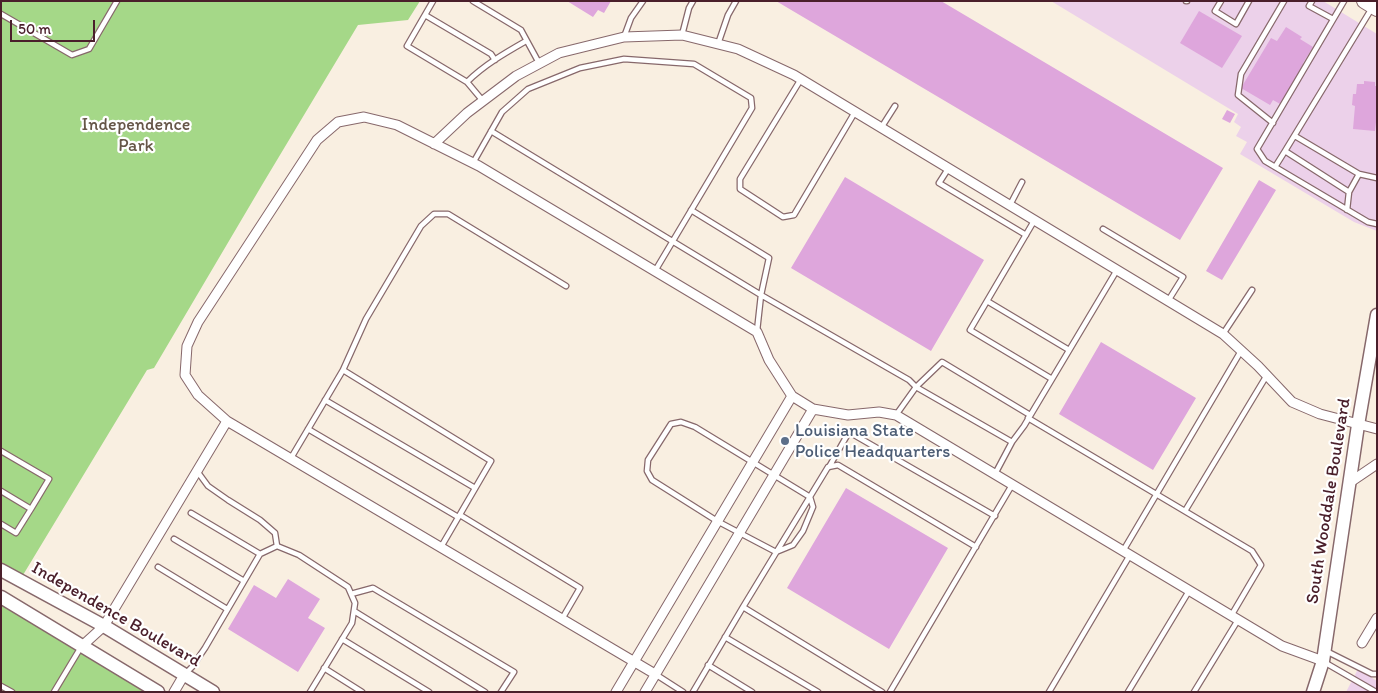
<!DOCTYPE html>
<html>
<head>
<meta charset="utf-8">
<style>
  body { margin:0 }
  #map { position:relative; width:1378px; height:693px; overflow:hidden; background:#f9efe1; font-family:Itim,sans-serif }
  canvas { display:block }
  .frame { position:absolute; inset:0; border:2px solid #4a1f2b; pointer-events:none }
  .scale { position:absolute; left:10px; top:20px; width:85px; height:22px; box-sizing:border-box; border:2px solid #4a1f2b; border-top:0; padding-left:6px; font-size:15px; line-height:18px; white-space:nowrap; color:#4a1f2b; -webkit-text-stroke:4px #fff; paint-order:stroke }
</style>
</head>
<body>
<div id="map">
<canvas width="1378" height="693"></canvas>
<div class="frame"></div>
<div class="scale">50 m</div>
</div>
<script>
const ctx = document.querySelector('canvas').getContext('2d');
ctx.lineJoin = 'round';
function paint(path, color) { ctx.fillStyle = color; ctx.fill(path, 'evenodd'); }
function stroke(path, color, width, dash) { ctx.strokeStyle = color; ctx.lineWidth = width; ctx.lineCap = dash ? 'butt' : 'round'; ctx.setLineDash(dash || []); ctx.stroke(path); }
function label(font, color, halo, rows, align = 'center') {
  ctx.font = font + ' Itim,sans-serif'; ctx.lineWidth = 4.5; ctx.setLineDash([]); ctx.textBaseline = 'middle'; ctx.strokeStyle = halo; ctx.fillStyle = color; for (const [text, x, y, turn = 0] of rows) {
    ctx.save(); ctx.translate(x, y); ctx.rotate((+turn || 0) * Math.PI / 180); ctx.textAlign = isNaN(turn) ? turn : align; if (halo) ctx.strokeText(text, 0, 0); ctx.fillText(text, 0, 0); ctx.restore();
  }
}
paint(new Path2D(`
  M1051 1H1323L1377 34V231L1354 222 1240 154 1247 142 1236 136 1241 127 1234 122 1238 114Z
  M1358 669 1377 681V692H1346Z`), '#ecd1ea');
paint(new Path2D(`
  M1 1H420L408 20 358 25 262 185 154 368 147 370 23 575 1 563Z
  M1 605 147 692H1Z`), '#a5d888');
paint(new Path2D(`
  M567 1H611L604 13 598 10 593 17Z
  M776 1H941L1223 168 1180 240Z
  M1199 11 1242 36 1222 68 1180 43Z
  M1286 27 1302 37 1300 39 1313 47 1303 63 1304 64 1300 71 1301 73 1282 105 1273 100 1270 105 1241 88 1271 38 1277 41Z
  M1364 81 1375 82V86H1377V113L1375 131 1353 129 1355 106 1352 105 1353 94H1356L1357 84H1364Z
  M1227 110 1235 114 1230 123 1222 119Z
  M845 177 984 260 931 351 791 268Z
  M1259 180 1276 190 1222 280 1206 271Z
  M1101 342 1196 398 1153 470 1059 414Z
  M846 488 948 548 889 649 787 588Z
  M288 579 320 599 308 618 325 628 298 672 228 629 254 585 276 598Z`), '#dea6dc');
const lane = new Path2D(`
  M433 1 407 46 467 82 483 101
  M473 1 521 30 539 63
  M1186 1H1187
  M1221 1 1215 11 1236 24 1249 1
  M1312 1 1309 6 1333 19
  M1344 1 1257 149 1265 161 1368 222 1377 224
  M1372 8 1285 151 1349 192 1359 174 1377 178
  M1 14 72 55 89 49 117 1
  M425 15 491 54 495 60
  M682 35 689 8 693 1
  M624 37 631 18 643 1
  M718 44 728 15 736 1
  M801 79 740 179V189L783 217 794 215 855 112
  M467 82C484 65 505 53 526 41
  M1273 123 1238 95 1241 74 1284 1
  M881 128 895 106
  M491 131 761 295 769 258 691 210
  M1295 136 1359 174
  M473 163 502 112 528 89 580 68 624 59 694 64 751 98 752 108 655 271
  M1275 167 1285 151
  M948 169 939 183 1026 235
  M1010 205 1022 182
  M1347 210 1349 192
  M1034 221 987 301 1069 350
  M1103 229 1183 277 1168 301
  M987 301 970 330 1052 379
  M757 331 761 295 909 380 916 387 896 415
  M1223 334 1252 290
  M343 370 366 319 421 226 434 214H448L566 286
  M325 400 475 488
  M1030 415 942 362 916 387 1012 442 1024 426 1117 270
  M1028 418 1252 551 1261 565 1231 616
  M681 422 695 427 810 497 813 507 803 531 793 545 776 552 717 521 652 480 647 471 648 460 671 424Z
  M308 429 458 517
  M1 451 49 479 31 509 1 491
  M291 458 343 370 491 461 441 547
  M829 467 849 432 995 516
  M197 471 208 486 228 500 260 520 275 533 277 546
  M995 474 1012 442
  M1185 511 1267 375
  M191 513 260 554
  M460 515 580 588 562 619
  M1 524 16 533 31 509
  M174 539 244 581
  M1123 551 1241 351
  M158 567 227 609
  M351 594 373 588 514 672 501 692
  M743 607 882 692
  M354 611 485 692
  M725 637 818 692
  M342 639 429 692
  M1326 651 1372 674H1377
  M1324 662 1376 692
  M708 665 752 692
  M324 668 362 692
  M185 674 192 667 205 648 260 554 277 546 299 555 348 587 355 603 352 623 310 692
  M655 674 683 692
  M1 686 12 692
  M54 692 81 647
  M693 692 743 607 828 467 838 465 976 547
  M890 692 1012 485
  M1049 692 1130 555
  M1128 692 1189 591
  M1194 692 1238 620`);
const street = new Path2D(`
  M434 144 467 113 516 76 559 53 624 37 682 35 738 49 794 75 1223 334 1258 366 1292 402 1320 414 1377 429
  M1349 483 1377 464
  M1362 643 1377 618
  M82 646 104 626 227 421
  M655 674 227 421 198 395 185 375 187 346 198 322 317 140 338 122 364 117 397 125 479 166 757 332 769 360 792 396 813 409 848 415 879 412 896 415 1282 646 1323 661
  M174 692 184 675
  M616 692 792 396
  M645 692 813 409`);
const secondary = new Path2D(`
  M1 570 104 626 213 692
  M1 597 158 692
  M1313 692 1323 661 1358 425 1377 315`);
const primary = new Path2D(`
  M1364 1 1377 9`);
stroke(lane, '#87686b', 7);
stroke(street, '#87686b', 11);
stroke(secondary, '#87686b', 15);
stroke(primary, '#87686b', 16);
stroke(lane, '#fff', 4.5);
stroke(street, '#fff', 9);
stroke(secondary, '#fff', 12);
stroke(primary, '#fff', 14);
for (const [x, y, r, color] of [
  [785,441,5,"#5c6f8a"]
]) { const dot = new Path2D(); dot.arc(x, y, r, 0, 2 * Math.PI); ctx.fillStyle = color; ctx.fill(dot); stroke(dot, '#fff', 2); }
label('18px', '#655647', '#fff', [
  ["Independence",136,125],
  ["Park",136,146]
]);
label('18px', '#4e5e75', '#fff', [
  ["Louisiana State",795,431],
  ["Police Headquarters",795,452]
], 'left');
label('18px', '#4a1f2b', '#fff', [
  ["South Wooddale Boulevard",1329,501,-81],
  ["Independence Boulevard",116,615,30]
]);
</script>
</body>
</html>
